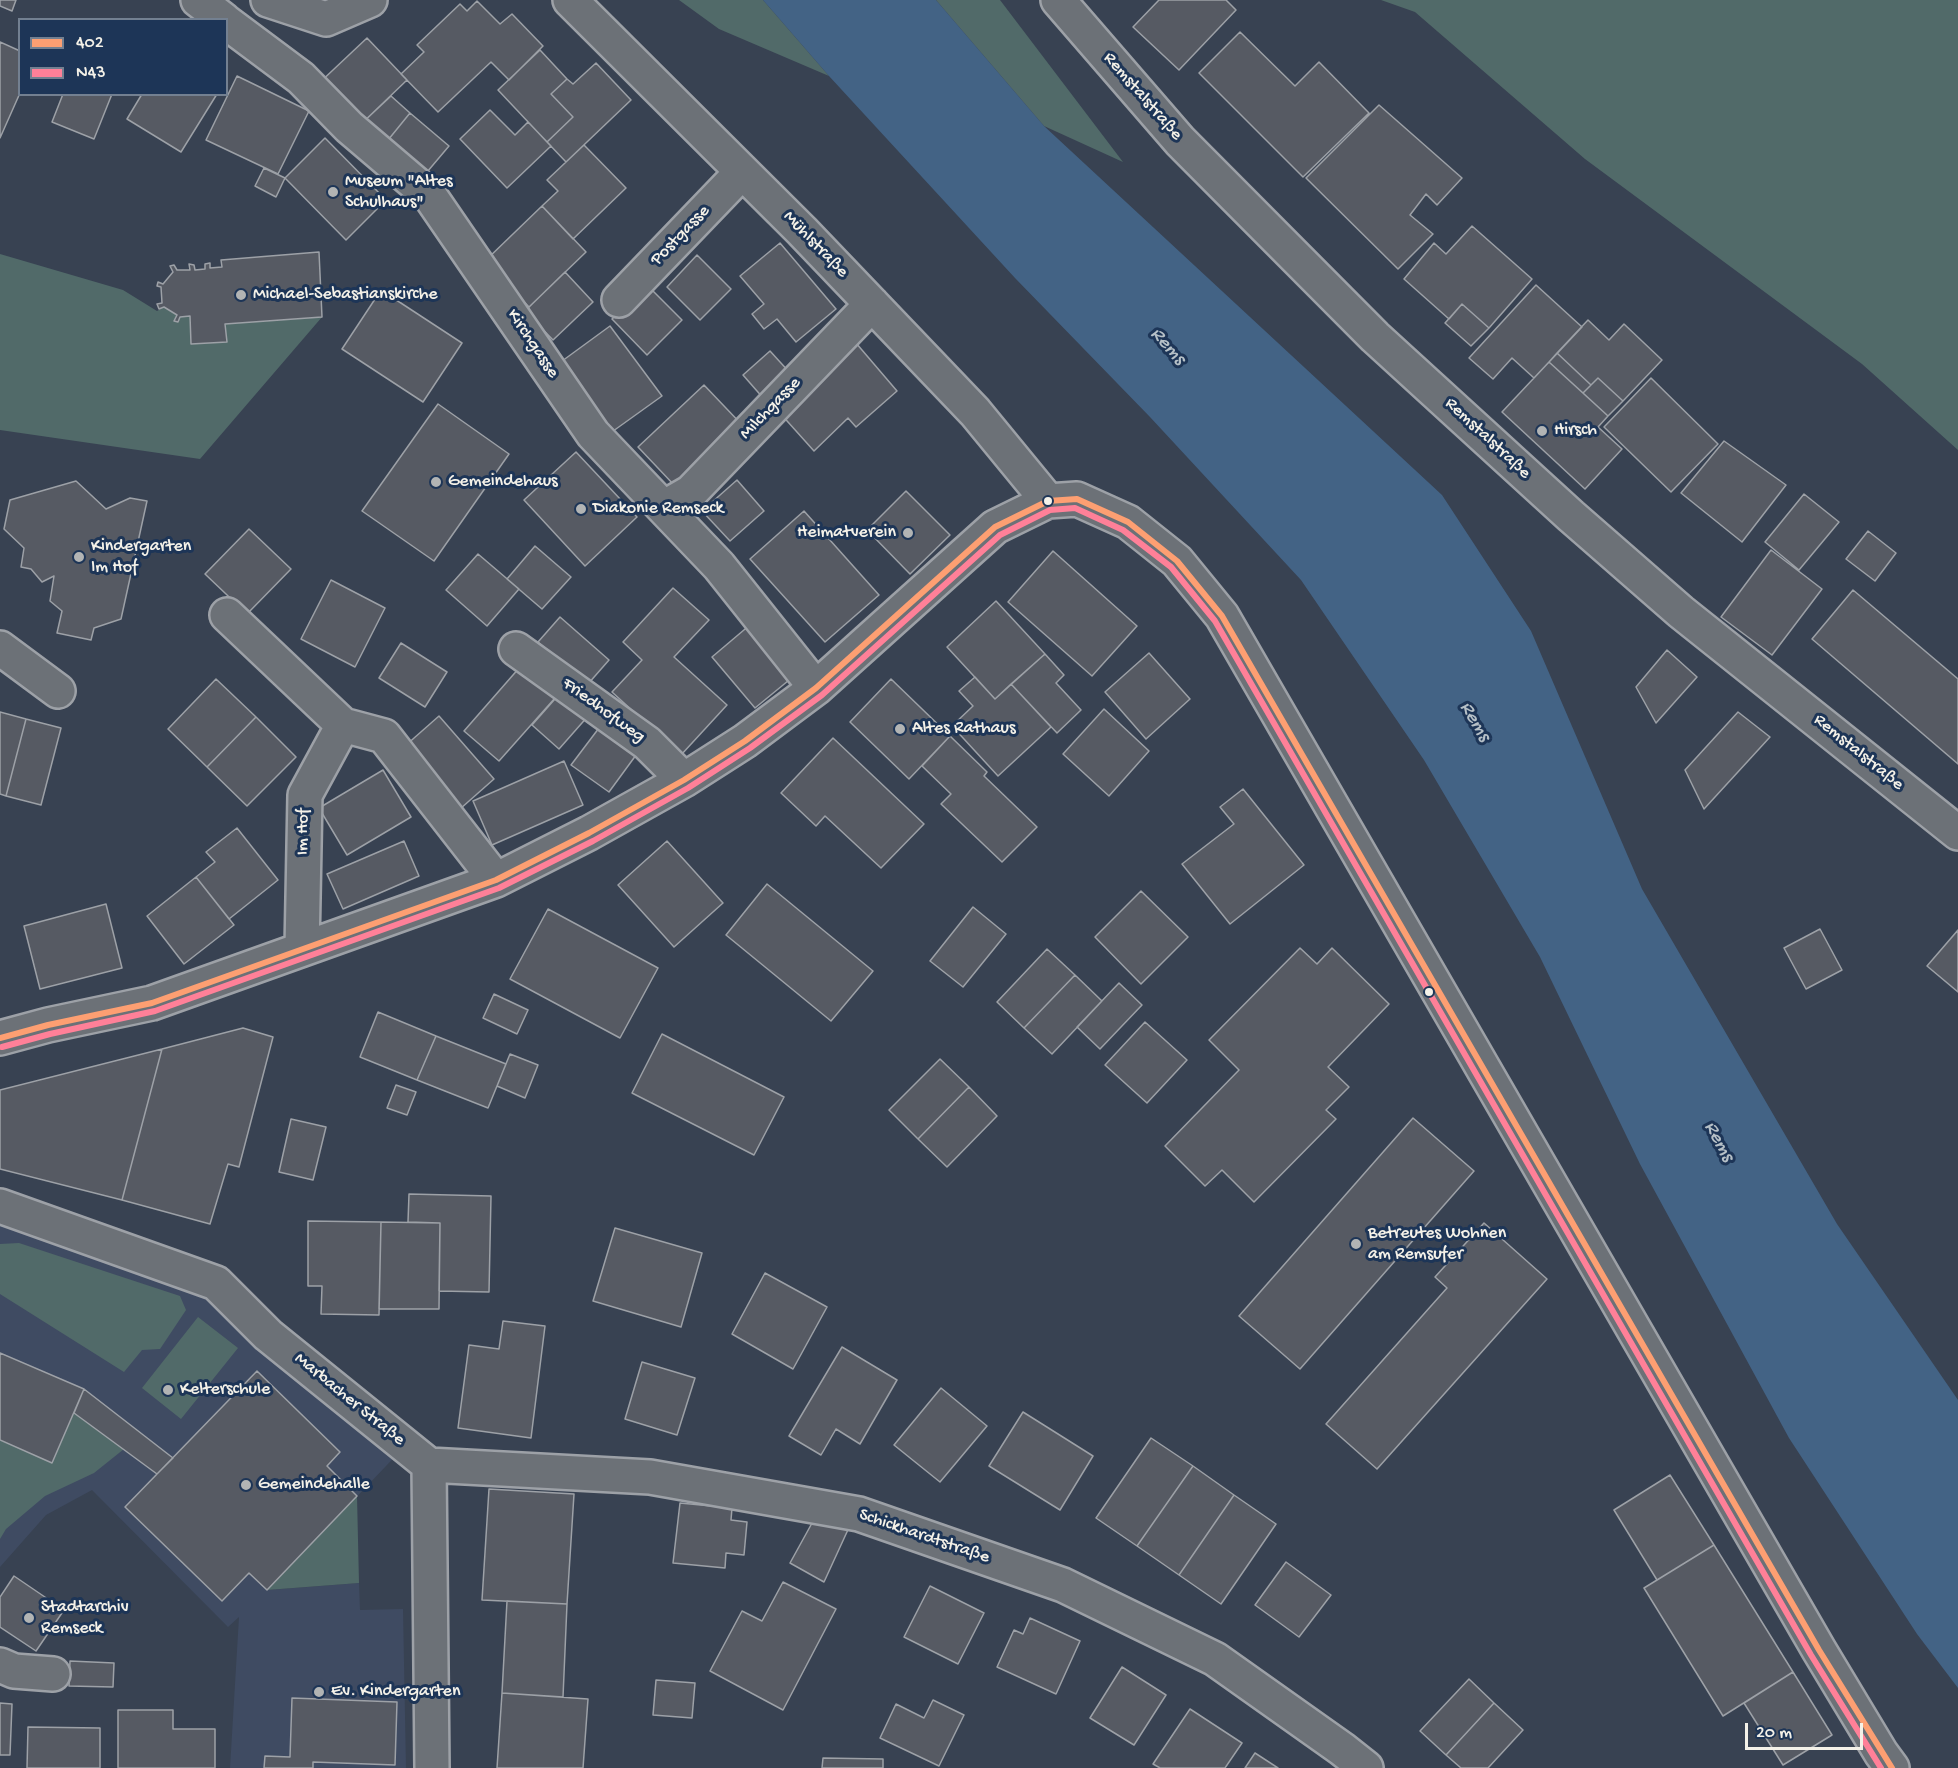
<!DOCTYPE html>
<html>
<head>
<meta charset="utf-8">
<style>
  body { margin:0 }
  #map { position:relative; width:1958px; height:1768px; overflow:hidden; background:#384252; font-family:"Gochi Hand",sans-serif }
  canvas { display:block }
  .legend { position:absolute; left:18px; top:18px; width:210px; height:78px; box-sizing:border-box; background:#1d3557; border:2px solid #738091; margin:0; padding:8px 10px; list-style:none; font-size:18px; color:#f4f1e8 }
  .legend li { display:flex; align-items:center; gap:12px; height:30px }
  .legend b { width:30px; border:2px solid #738091 }
  .scale { position:absolute; left:1745px; top:1723px; width:118px; height:27px; box-sizing:border-box; border:3px solid #f4f1e8; border-top:0; padding-left:8px; font-size:18px; line-height:21px; white-space:nowrap; color:#f4f1e8; -webkit-text-stroke:4px #1d3557; paint-order:stroke }
</style>
</head>
<body>
<div id="map">
<canvas width="1958" height="1768"></canvas>
<ul class="legend">
<li><b style="height:8px;background:#fd9f72"></b>402</li>
<li><b style="height:8px;background:#ff8098"></b>N43</li>
</ul>
<div class="scale">20 m</div>
</div>
<script>
const ctx = document.querySelector('canvas').getContext('2d');
ctx.lineJoin = 'round';
function paint(path, color) { ctx.fillStyle = color; ctx.fill(path, 'evenodd'); }
function stroke(path, color, width, dash) { ctx.strokeStyle = color; ctx.lineWidth = width; ctx.lineCap = dash ? 'butt' : 'round'; ctx.setLineDash(dash || []); ctx.stroke(path); }
function label(font, color, halo, rows, align = 'center') {
  ctx.font = font + ' "Gochi Hand",sans-serif'; ctx.lineWidth = 6; ctx.setLineDash([]); ctx.textBaseline = 'middle'; ctx.strokeStyle = halo; ctx.fillStyle = color; for (const [text, x, y, turn = 0] of rows) {
    ctx.save(); ctx.translate(x, y); ctx.rotate((+turn || 0) * Math.PI / 180); ctx.textAlign = isNaN(turn) ? turn : align; if (halo) ctx.strokeText(text, 0, 0); ctx.fillText(text, 0, 0); ctx.restore();
  }
}
paint(new Path2D(`
  M0 1207 216 1283 406 1445 268 1590 359 1583 360 1610 403 1609 406 1768H230L239 1617 228 1627 92 1490 46 1515 0 1567Z`), '#3f4b62');
paint(new Path2D(`
  M679 0H763L829 76 719 29Z
  M936 0H1000L1123 162 1044 126Z
  M1381 0H1958V450L1862 364 1585 159 1415 12Z
  M0 254 123 290 157 311 164 307 177 315 174 321 178 322 180 317 190 316 192 344 226 342 225 324 322 317 200 459 0 430Z
  M19 1243 180 1296 186 1310 160 1349 142 1350 124 1372 0 1294V1244Z
  M198 1317 238 1348 181 1419 142 1388Z
  M74 1413 124 1449 94 1473 45 1496 6 1529 0 1539V1440L52 1462Z
  M357 1496 359 1583 267 1590Z`), '#516a69');
paint(new Path2D(`
  M763 0H936L1044 126 1442 495 1531 631 1642 889 1837 1224 1958 1400V1688L1917 1634 1789 1438 1640 1164 1540 957 1424 760 1301 580 1150 417 1015 278 829 76Z`), '#436385');
const building = new Path2D(`
  M0 0H16L12 11 0 6Z
  M1159 0H1226L1236 10 1179 70 1133 27Z
  M477 1 500 24 512 14 543 46 509 80 491 62 438 112 401 74 424 52 417 45 460 4 467 11Z
  M1240 32 1295 86 1319 62 1369 113 1303 177 1199 73Z
  M367 38 407 80 357 128 316 86Z
  M0 42 20 51V93L0 138Z
  M540 50 567 79 551 94 573 117 547 142 498 90Z
  M596 63 631 100 566 162 547 142 573 117 551 94 567 79 573 84Z
  M237 76 309 111 278 174 206 140Z
  M63 94H112L94 139 52 122Z
  M142 94H217L181 152 127 119Z
  M391 96 410 113 384 145 360 125Z
  M1379 105 1462 178 1437 205 1426 194 1410 215 1433 234 1398 269 1306 178Z
  M490 110 515 135 528 122 551 146 507 188 460 139Z
  M410 113 449 146 422 178 384 145Z
  M325 138 386 200 346 240 285 178Z
  M584 145 626 188 573 239 542 206 558 191 547 180Z
  M264 168 285 178 276 197 255 186Z
  M542 206 586 252 529 307 485 261Z
  M1472 226 1532 279 1489 328 1462 304 1449 319 1404 279 1434 243 1446 254Z
  M780 243 836 309 796 342 777 319 764 329 752 314 764 304 740 276Z
  M319 252 322 317 225 324 227 342 191 344 190 316 180 317 178 322 174 321 177 315 164 307 159 309 157 304 162 303 161 287 157 286 158 282 163 284 173 272 170 266 174 265 177 270H190L189 264 194 265 195 270 205 269V264L210 263V268L222 267 221 260Z
  M697 255 731 289 700 320 667 287Z
  M565 272 593 302 553 340 525 311Z
  M647 285 682 320 647 355 612 319Z
  M1536 285 1582 327 1534 378 1512 358 1493 379 1469 358Z
  M381 290 462 343 423 402 342 349Z
  M1462 304 1489 328 1471 346 1445 323Z
  M1588 320 1609 340 1624 324 1662 360 1623 401 1598 378 1591 385 1557 353Z
  M610 326 662 396 609 434 558 364Z
  M856 343 897 391 856 427 848 418 814 451 779 412Z
  M770 351 791 374 764 399 743 375Z
  M1557 353 1591 385 1583 393 1549 362Z
  M1549 362 1608 416 1598 427 1622 449 1585 489 1502 412Z
  M1598 378 1623 401 1608 416 1583 393Z
  M1651 378 1718 444 1671 492 1604 427Z
  M704 385 745 428 675 486 638 447Z
  M438 404 509 454 434 561 362 511Z
  M1724 441 1786 485 1742 542 1681 493Z
  M576 452 637 517 585 566 524 500Z
  M737 480 764 511 730 541 702 511Z
  M76 481 106 509 130 498 147 501 121 619 94 628 91 640 57 633 62 611 50 601 54 576 42 582 31 569 21 567 24 548 4 529 10 500Z
  M906 491 950 535 910 574 867 530Z
  M1804 494 1839 522 1799 570 1765 542Z
  M804 511 879 595 825 642 750 559Z
  M249 529 291 569 247 614 205 574Z
  M1868 531 1896 553 1875 581 1846 559Z
  M535 546 571 577 542 609 507 579Z
  M1771 550 1822 589 1772 655 1721 617Z
  M1053 551 1137 626 1092 676 1008 602Z
  M478 554 519 589 487 626 446 590Z
  M331 580 385 608 355 667 301 639Z
  M673 588 709 620 674 657 727 705 681 755 612 692 642 660 623 642Z
  M1853 590 1958 679V764L1812 639Z
  M996 601 1045 654 995 699 947 647Z
  M560 617 609 660 588 684 538 642Z
  M751 624 794 676 755 708 712 657Z
  M401 643 447 672 425 707 379 678Z
  M1667 650 1697 677 1656 723 1636 687Z
  M1149 653 1190 699 1146 739 1105 692Z
  M1045 654 1064 675 1056 683 1081 710 1057 733 1011 684Z
  M520 667 555 698 499 761 464 731Z
  M975 677 995 699 1011 684 1051 727 998 776 952 726 973 706 959 691Z
  M216 679 256 717 207 767 168 729Z
  M891 679 950 736 909 779 850 722Z
  M562 691 589 715 559 749 532 725Z
  M1104 709 1149 751 1109 796 1063 754Z
  M0 712 26 719 6 796 0 794Z
  M1738 712 1770 737 1704 809 1685 770Z
  M439 716 494 779 460 809 405 746Z
  M256 717 296 757 247 806 207 767Z
  M26 719 61 728 41 805 6 796Z
  M602 724 639 751 609 792 571 765Z
  M950 736 987 772 984 776 1037 827 1002 862 941 804 951 794 922 766Z
  M833 738 924 824 881 868 825 816 816 826 781 793Z
  M564 761 583 805 492 845 473 801Z
  M383 770 411 817 347 855 319 808Z
  M1243 789 1304 865 1230 924 1182 864 1234 824 1220 807Z
  M237 828 278 880 229 919 196 877 215 862 206 852Z
  M404 841 419 876 343 909 327 874Z
  M667 841 723 903 674 947 618 885Z
  M196 877 234 925 184 964 147 916Z
  M767 884 873 971 831 1021 726 935Z
  M1141 891 1188 937 1141 984 1095 937Z
  M106 904 122 968 40 989 24 926Z
  M973 907 1006 934 963 987 930 961Z
  M548 909 658 968 620 1038 510 979Z
  M1820 929 1842 970 1806 989 1784 948Z
  M1958 930V992L1927 966Z
  M1300 948 1317 964 1332 948 1389 1004 1328 1067 1349 1087 1326 1110 1336 1119 1254 1202 1222 1170 1205 1186 1165 1146 1239 1070 1209 1040Z
  M1047 949 1075 975 1024 1028 997 1002Z
  M1075 975 1102 1001 1052 1054 1024 1028Z
  M1119 983 1142 1005 1100 1049 1077 1027Z
  M494 994 528 1010 517 1034 483 1018Z
  M378 1012 436 1036 417 1080 360 1057Z
  M1145 1022 1187 1060 1147 1103 1105 1065Z
  M243 1028 273 1037 239 1167 228 1164 210 1224 122 1200 162 1049Z
  M662 1034 784 1097 754 1155 632 1093Z
  M436 1036 506 1064 488 1108 417 1080Z
  M162 1049 122 1200 0 1169V1090Z
  M510 1054 538 1065 525 1098 497 1086Z
  M940 1059 969 1087 918 1139 889 1110Z
  M396 1085 416 1092 407 1115 387 1108Z
  M969 1087 997 1116 947 1167 918 1139Z
  M1413 1118 1474 1171 1300 1369 1239 1316Z
  M291 1119 326 1127 313 1180 279 1172Z
  M409 1194 491 1196 489 1292 439 1291 440 1223 408 1222Z
  M308 1221 381 1222 379 1315 321 1314 322 1286H308Z
  M381 1222 440 1223 439 1309H379Z
  M1484 1223 1547 1279 1377 1469 1326 1424 1447 1288 1435 1277Z
  M615 1228 702 1253 681 1327 593 1301Z
  M765 1273 827 1307 793 1369 732 1334Z
  M503 1321 545 1326 531 1438 458 1428 469 1345 499 1349Z
  M842 1347 897 1380 860 1444 836 1429 821 1455 789 1436Z
  M0 1353 84 1389 52 1463 0 1440Z
  M642 1362 695 1378 677 1435 625 1419Z
  M257 1371 340 1452 327 1466 357 1496 267 1590 249 1573 222 1601 125 1507Z
  M941 1388 987 1426 940 1482 894 1445Z
  M84 1389 173 1458 157 1474 74 1413Z
  M1023 1412 1093 1456 1060 1510 989 1466Z
  M1151 1438 1193 1466 1137 1546 1096 1518Z
  M1193 1466 1234 1495 1179 1575 1137 1546Z
  M1670 1475 1714 1545 1657 1580 1614 1510Z
  M489 1489 574 1494 567 1604 482 1600Z
  M1234 1495 1276 1524 1221 1604 1179 1575Z
  M680 1503 732 1508 731 1520 747 1522 744 1555 726 1553 725 1568 673 1563Z
  M817 1514 852 1521 824 1582 790 1563Z
  M1714 1545 1793 1672 1723 1716 1644 1588Z
  M1286 1562 1331 1595 1299 1637 1255 1605Z
  M14 1576 64 1610 36 1651 0 1627V1597Z
  M783 1582 836 1609 783 1710 710 1671 742 1611 762 1621Z
  M930 1586 984 1613 958 1664 904 1637Z
  M507 1601 567 1604 563 1697 502 1693Z
  M1030 1618 1080 1641 1056 1694 997 1667 1014 1630 1023 1634Z
  M70 1661 114 1663 113 1687 69 1686Z
  M1122 1667 1166 1695 1134 1745 1090 1718Z
  M1793 1672 1832 1735 1783 1765 1744 1703Z
  M1469 1679 1494 1703 1446 1755 1420 1731Z
  M656 1680 695 1683 692 1718 653 1715Z
  M502 1693 588 1699 583 1768H497Z
  M292 1698 397 1702 395 1765 313 1762V1768H264L265 1756 290 1757Z
  M933 1700 964 1715 939 1766 880 1738 896 1704 924 1718Z
  M0 1703 12 1704 10 1755H0Z
  M1494 1703 1523 1730 1488 1768H1461L1446 1755Z
  M1190 1709 1242 1743 1225 1768H1160L1153 1764Z
  M118 1710H173V1729H215V1768H118Z
  M28 1727 100 1728V1768H27Z
  M1255 1753 1278 1768H1245Z
  M823 1758 883 1759V1768H822Z`);
paint(building, '#565a63');
stroke(building, '#9da1a7', 1.5);
const minor = new Path2D(`
  M198 0 224 20
  M268 0 326 19 370 0
  M570 0 802 231 975 412 1048 501
  M226 22 301 78 349 127 430 196 593 434 719 566 816 688
  M619 300 742 172
  M665 507 691 492 872 304
  M227 615 343 725
  M0 648 58 691
  M516 649 647 743 684 780
  M302 949 305 795 343 725 384 736 496 880
  M0 1038 48 1025 152 1003 496 880 589 833 684 780 745 741 816 688 995 527 1048 501 1077 499 1128 522 1177 561 1222 616 1819 1650 1881 1753 1892 1768
  M0 1206 216 1283 268 1335 429 1465 432 1768
  M429 1465 650 1477 859 1514 1063 1585 1215 1659 1342 1749 1366 1768
  M0 1665 14 1671 53 1674`);
const major = new Path2D(`
  M1058 0 1180 141 1375 337 1571 516 1681 612 1958 833`);
stroke(minor, '#9da1a7', 38);
stroke(major, '#9da1a7', 38);
stroke(minor, '#6c7177', 33);
stroke(major, '#6c7177', 33);
stroke(new Path2D(`
  M0 1038 48 1025 152 1003 496 880 589 833 684 780 745 741 816 688 995 527 1048 501 1077 499 1128 522 1177 561 1222 616 1819 1650 1892 1768`), '#fd9f72', 6);
stroke(new Path2D(`
  M2 1047 50 1034 155 1011 499 888 593 841 688 788 750 748 822 695 1000 535 1050 510 1075 508 1123 530 1171 567 1215 621 1811 1655 1881 1768`), '#ff8098', 6);
for (const [x, y, r, color] of [
  [333,192,6,"#b2b4b4"],
  [241,295,6,"#b2b4b4"],
  [1542,431,6,"#b2b4b4"],
  [436,482,6,"#b2b4b4"],
  [1048,501,5,"#f4f1e8"],
  [581,509,6,"#b2b4b4"],
  [908,533,6,"#b2b4b4"],
  [79,557,6,"#b2b4b4"],
  [900,729,6,"#b2b4b4"],
  [1429,992,5,"#f4f1e8"],
  [1356,1244,6,"#b2b4b4"],
  [168,1390,6,"#b2b4b4"],
  [246,1485,6,"#b2b4b4"],
  [29,1618,6,"#b2b4b4"],
  [319,1692,6,"#b2b4b4"]
]) { const dot = new Path2D(); dot.arc(x, y, r, 0, 2 * Math.PI); ctx.fillStyle = color; ctx.fill(dot); stroke(dot, '#1d3557', 2); }
label('18px', '#f4f1e8', '#1d3557', [
  ["Remstalstraße",1142,97,49],
  ["Postgasse",681,236,-46],
  ["Mühlstraße",815,245,46],
  ["Kirchgasse",532,344,56],
  ["Milchgasse",771,409,-46],
  ["Remstalstraße",1487,439,43],
  ["Friedhofweg",603,711,36],
  ["Remstalstraße",1858,753,39],
  ["Im Hof",304,832,-89],
  ["Marbacher Straße",349,1400,39],
  ["Schickhardtstraße",924,1537,19]
]);
label('18px', '#f4f1e8', '#1d3557', [
  ["Museum \"Altes",345,182],
  ["Schulhaus\"",345,203],
  ["Michael-Sebastianskirche",253,295],
  ["Hirsch",1554,431],
  ["Gemeindehaus",448,482],
  ["Diakonie Remseck",593,509],
  ["Heimatverein",896,533,"right"],
  ["Kindergarten",91,547],
  ["Im Hof",91,568],
  ["Altes Rathaus",912,729],
  ["Betreutes Wohnen",1368,1234],
  ["am Remsufer",1368,1255],
  ["Kelterschule",180,1390],
  ["Gemeindehalle",258,1485],
  ["Stadtarchiv",41,1608],
  ["Remseck",41,1629],
  ["Ev. Kindergarten",331,1692]
], 'left');
label('italic 20px', '#b6c0c7', '#1d3557', [
  ["Rems",1167,347,48],
  ["Rems",1474,722,59],
  ["Rems",1718,1142,61]
]);
</script>
</body>
</html>
